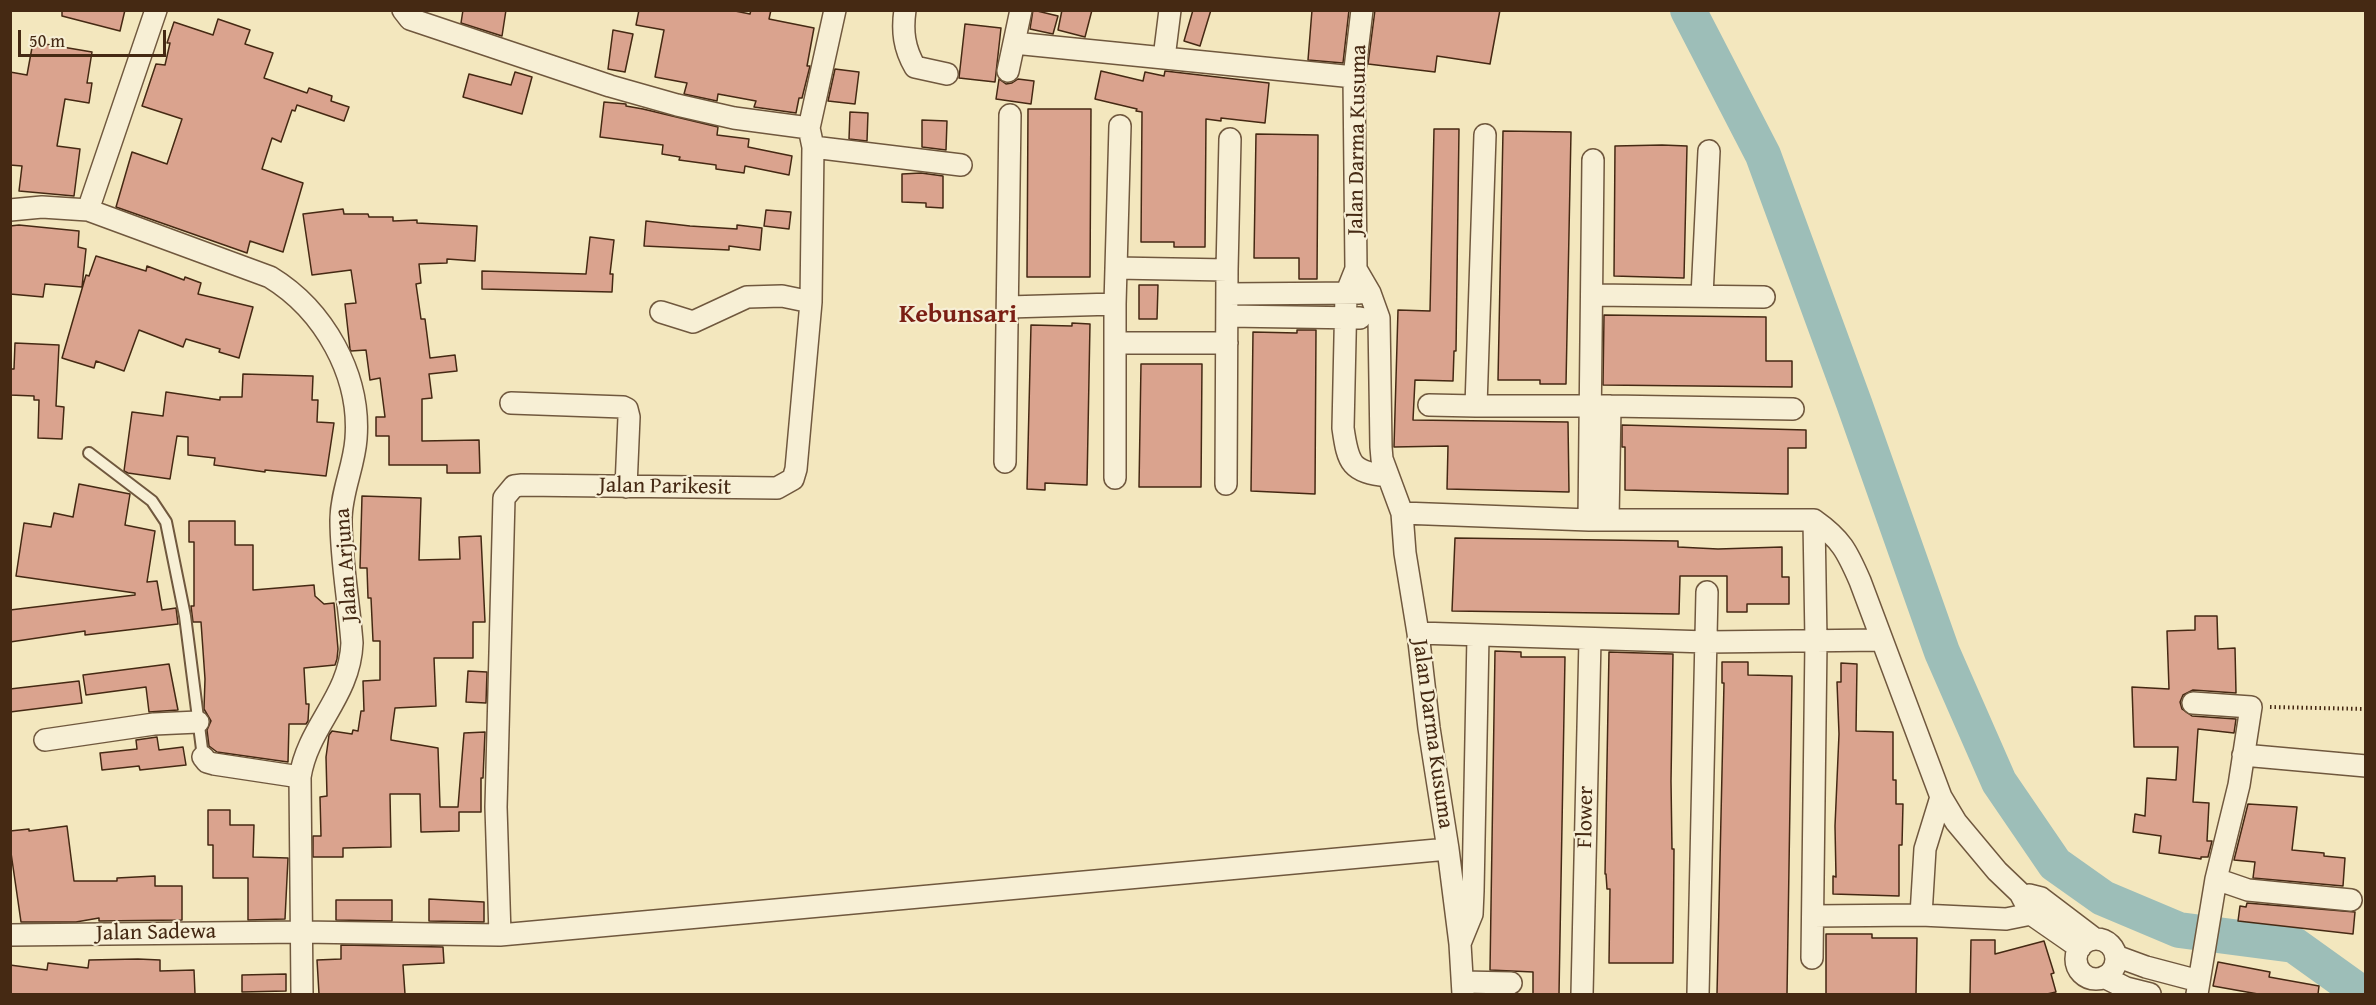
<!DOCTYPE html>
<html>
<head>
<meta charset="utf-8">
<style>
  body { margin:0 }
  #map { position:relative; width:2376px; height:1005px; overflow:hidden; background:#f3e7be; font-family:"Gentium Book Plus",serif }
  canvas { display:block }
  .frame { position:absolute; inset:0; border:12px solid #452913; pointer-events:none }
  .scale { position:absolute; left:18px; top:30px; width:148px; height:27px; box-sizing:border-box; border:3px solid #452913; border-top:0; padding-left:8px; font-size:18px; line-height:21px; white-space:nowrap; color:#452913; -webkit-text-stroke:4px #f7efd5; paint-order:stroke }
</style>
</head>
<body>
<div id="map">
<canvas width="2376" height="1005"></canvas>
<div class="frame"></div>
<div class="scale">50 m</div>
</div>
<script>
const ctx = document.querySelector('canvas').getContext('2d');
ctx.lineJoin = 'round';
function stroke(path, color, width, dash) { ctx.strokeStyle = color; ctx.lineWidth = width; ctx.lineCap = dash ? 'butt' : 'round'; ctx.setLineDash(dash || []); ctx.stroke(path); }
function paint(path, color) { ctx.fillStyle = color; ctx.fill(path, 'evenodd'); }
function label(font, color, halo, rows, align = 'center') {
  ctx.font = font + ' "Gentium Book Plus",serif'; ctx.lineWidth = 4.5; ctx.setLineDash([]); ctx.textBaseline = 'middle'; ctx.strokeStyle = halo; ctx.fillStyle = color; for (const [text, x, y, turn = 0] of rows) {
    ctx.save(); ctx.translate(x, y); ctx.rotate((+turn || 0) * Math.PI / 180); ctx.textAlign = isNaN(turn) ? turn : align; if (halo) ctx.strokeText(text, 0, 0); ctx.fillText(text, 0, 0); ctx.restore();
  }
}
stroke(new Path2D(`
  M1688 10 1763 155 1854 403 1942 652 1999 782 2055 864 2103 898 2179 930 2294 945 2354 988 2357 994`), '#9dbeb8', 36);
const building = new Path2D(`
  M62 10H125L120 31 62 16Z
  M463 10H506L502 36 461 23Z
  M639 10H730L750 14 751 10H771L769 19 814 28 807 66H810L802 98H799L796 113 754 107 756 101 718 94 717 101 684 94 687 83 655 77 664 30 636 25Z
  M1033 10 1058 16 1053 34 1030 29Z
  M1062 10H1092L1085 37 1058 30Z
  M1193 10H1211L1200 46 1184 41Z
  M1312 10H1349L1343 63 1308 60Z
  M1375 10H1500L1490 64 1437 56 1435 72 1368 64Z
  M218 19 250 30 245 44 273 53 264 78 307 93 309 88 332 96 331 101 349 107 344 121 297 105 295 111 292 110 281 142 272 138 262 169 303 183 283 252 250 241 247 253 116 207 132 152 167 164 182 119 142 106 156 64 165 65 170 43H167L174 22 213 35Z
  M965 24 1001 28 995 82 959 78Z
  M613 30 633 34 625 72 608 69Z
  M33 42 92 52 87 83H92L89 103 65 99 57 146 80 149 74 196 19 191 22 166 10 165V72L27 75Z
  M835 69 859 72 855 104 828 101Z
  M1101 71 1143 81 1145 72 1164 76 1165 71 1269 83 1265 123 1221 118V121L1206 119 1205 247H1174V242H1141L1142 112 1136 111 1137 109 1095 99Z
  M515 72 532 77 522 114 463 97 469 74 511 85Z
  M999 79 1006 84 1012 83 1018 79 1034 81 1031 104 996 99Z
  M604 102 626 104V106L643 109 718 127 717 135 749 139 748 147 792 156 789 175 745 166 744 173 716 169V165L679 160 680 157 662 154 663 145 600 137Z
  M1028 109H1091L1090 277H1027Z
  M850 112 868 113 867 141 849 139Z
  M922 120 947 121 946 150 922 147Z
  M1434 129H1459L1456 351H1454L1453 381 1415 380 1413 420 1568 422 1569 492 1447 489 1448 446 1394 447 1398 310 1430 311Z
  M1503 131 1571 132 1566 384H1540V380H1498Z
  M1256 134 1318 135 1317 279H1299V258H1254Z
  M1662 145 1687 146 1684 278 1614 276 1615 146Z
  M921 173 943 176V208L926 207V203L902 202V174Z
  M343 209 344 214H368L369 217H393V221L417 220V223L477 226 475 261 447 259V263L419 264 421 283 416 284 421 319H425L430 358 455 355 457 371 429 374 432 398 422 399V441L479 440 480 473H447V465H389V436H376V417H385L380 378 370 380 366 350 351 351 350 349 345 304 356 303 351 270 312 275 303 214Z
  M766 210 791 212 789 229 764 226Z
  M646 221 690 226 737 229V225L762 228 760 250 729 246V250L644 246Z
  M19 225 79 231 78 247 86 249 82 287 45 284 43 297 10 294V226Z
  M590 237 614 240 610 274H613L612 292 482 289V271L586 274Z
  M96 256 146 271 147 266 184 280 185 277 201 283 198 294 253 307 239 358 219 352 220 349 186 339 183 347 139 330 124 371 96 361 94 368 62 358 86 275 89 276Z
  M1139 285H1158L1157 319H1139Z
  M1604 315 1766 317V361H1792V387L1603 385Z
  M1072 323 1090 324 1087 485 1045 483V490L1027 489 1031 325 1072 326Z
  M1297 330H1316L1315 494 1251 491 1253 332 1297 333Z
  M15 343 59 345 56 406 64 407 62 439 38 438 39 400H34V396L10 395V369H14Z
  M1141 364H1202L1201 487H1139Z
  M243 374 313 376 312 400H318L317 422 334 423 326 476 265 470V472L214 465 215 458 188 455V437L177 436 170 479 128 473 124 471 132 412 163 416 166 392 220 400V397H242Z
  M1622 425 1806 430V448H1788V494L1625 490V447H1622Z
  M79 484 130 494 125 525 155 531 147 582 157 581 162 610 176 608 178 624 85 635V631L10 642V610L135 595V593L16 576 24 523 51 527 54 513 73 517Z
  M362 496 421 498 419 560 460 559 459 537 481 536 485 622H473V658H434L436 706 395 708 391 737V740L438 748 440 807H458L464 733 485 732 483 778H481V812H459V831L421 832 420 794H390L391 847 343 848V857H313V836H321L320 797 327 796 326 757 329 735 332 731 352 734 353 730 358 731 361 711H364L363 681 380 680V641H373L371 598H368L367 568H360Z
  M189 521H235V545H253V590L314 585 315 596 324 604 334 603 338 649 337 659 335 665 304 668 306 704H309L308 721 306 724H289L288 762 217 752 209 746 207 730 211 721 204 709 205 679 201 622H193L191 606H194V542H189Z
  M1455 538 1678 541V547L1718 549 1782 547V577H1789V604H1747V612H1727V576H1680L1679 614 1452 611Z
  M2195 616H2217L2218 649 2235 648 2236 693 2193 690 2183 695 2180 702 2182 709 2192 716 2236 719 2234 733 2198 729 2193 802 2209 803 2207 841H2212L2208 857H2201V859L2159 853 2161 836 2133 832 2135 814 2145 816 2147 778 2176 780 2178 747H2134L2132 687 2169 689 2167 631 2195 630Z
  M1495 651 1521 652V657H1565L1559 994H1533V972L1490 970Z
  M1609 652 1673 654 1671 781 1672 849H1674L1673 963H1609L1610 889H1607L1606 874H1605Z
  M1722 662H1748V675L1792 676 1787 994H1717L1724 683H1722Z
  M1841 663 1857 664 1856 731 1893 732V780H1896V804H1903L1902 845H1899V896L1833 894V876L1836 877 1835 826 1839 734 1837 682H1841Z
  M169 664 178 710 149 712 146 687 86 695 83 675Z
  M468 671 487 672 486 703 466 702Z
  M79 681 82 703 10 712V689Z
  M157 737 159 750 183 747 186 765 140 770 139 766 102 770 100 753 137 749 136 740Z
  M2248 804 2297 807 2292 850 2324 853V856L2345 858 2343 886 2253 878 2255 862 2234 860Z
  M208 810H230V825H254L253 857 288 858 285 919 248 920V878H213V845H208Z
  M67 826 74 881H117V878L155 876V886H182V920L99 921V918L76 922H21L10 846V831L29 829V831Z
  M429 899 484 902V922L429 921Z
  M336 900H392V921L336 920Z
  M2247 903 2355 912 2353 934 2238 921 2240 906 2246 907Z
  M1826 934H1872V938H1917L1916 994H1826Z
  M1971 940H1995V954L2044 941 2054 973 2051 974 2056 992 2047 994H1970Z
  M341 945 443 947 444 963 403 965 405 994H319L317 960 341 959Z
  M138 959 160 960V971L194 970 195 994H10V965L47 970 48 963 88 968 89 960Z
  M2218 962 2270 972 2269 977 2319 986 2318 994H2258L2213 986Z
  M286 974V991L242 992V975Z`);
paint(building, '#daa38e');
stroke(building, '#452913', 1.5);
const service = new Path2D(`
  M89 453 152 501 166 522 185 616 203 757`);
const minor = new Path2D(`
  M403 10 410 19 610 86 677 105 734 118 809 128
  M905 10C902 31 904 48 915 67L947 74
  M1362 10 1354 77 1356 269 1346 294 1343 428C1348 464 1351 472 1388 476
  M1014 43 1354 77
  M1164 58 1170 10
  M1008 71 1021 10
  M1485 135 1476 406H1610L1793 409
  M813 147 961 165
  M10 210 42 207 88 210 270 277C324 310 361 375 356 439 354 467 341 492 341 520 341 561 349 602 352 643 350 697 308 726 300 777L302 994
  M88 210 156 10
  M1116 268 1227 270
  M1356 269 1370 293 1379 318 1381 447 1382 459 1402 513 1405 553 1418 633 1429 728 1448 849 1460 944 1463 994
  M1227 294 1359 293
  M1592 295 1764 297
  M1702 296 1709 151
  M1008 307 1115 304
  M661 312 693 322 747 297 782 296 811 302
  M1228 316 1360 318
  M1115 343H1227
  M511 403 623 407 627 409 629 417 626 487
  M1429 405 1476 406
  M1005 462 1010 115
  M1115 478V304L1120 126
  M1226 484 1227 270 1230 139
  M1402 513 1589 520H1814C1841 539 1847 551 1860 581L1941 797 1956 822 1997 871 2020 893 2031 914 2080 948
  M1589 520 1593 160
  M1608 520 1610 406
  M1418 633 1707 642 1881 640
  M2193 703 2251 707 2239 785 2216 879 2197 994
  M45 740 154 724 198 722
  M2243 755 2366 766
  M203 757 207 762 214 764 300 777
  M2216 879 2248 890 2351 900
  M2029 895 2041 898 2095 939
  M1921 915 1925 849 1941 797
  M1813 916 1921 915 2006 919 2031 914 2041 898
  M10 935 302 932 500 935 1448 849
  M500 935 496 807 504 498 514 486 522 485 777 488 793 479 796 469 811 302 813 147 809 128 835 10
  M2076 959a20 20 0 1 1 40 0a20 20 0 1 1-40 0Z
  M1461 941 1472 914 1473 891 1478 636
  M2116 956 2146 967 2199 981
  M1812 958 1816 641 1814 520
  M2104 977 2126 988 2150 994
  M1463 982 1511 983
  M1582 994 1590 639
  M1698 994 1707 592`);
stroke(service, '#70583e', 14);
stroke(minor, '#70583e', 24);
stroke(new Path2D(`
  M2270 707 2366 709`), '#452913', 4, [1.5, 3]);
stroke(service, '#f7efd5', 10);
stroke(minor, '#f7efd5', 21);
label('22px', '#452913', '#f7efd5', [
  ["Jalan Darma Kusuma",1358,140,-89],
  ["Jalan Parikesit",665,487,1],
  ["Jalan Arjuna",347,565,-94],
  ["Jalan Darma Kusuma",1432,734,82],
  ["Flower",1586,817,-89],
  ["Jalan Sadewa",156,933,-1]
]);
label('bold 26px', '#7a1f14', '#f7efd5', [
  ["Kebunsari",958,315]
]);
</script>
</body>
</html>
